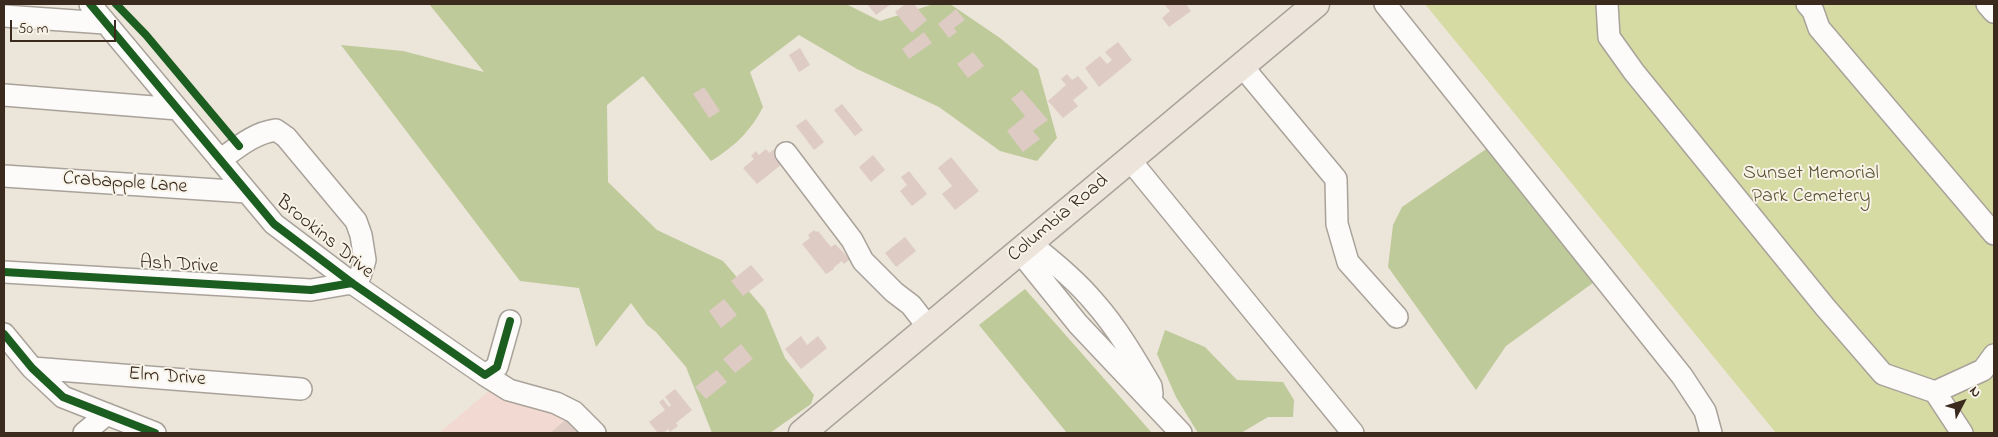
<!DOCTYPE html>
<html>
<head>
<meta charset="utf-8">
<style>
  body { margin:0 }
  #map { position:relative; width:1998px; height:437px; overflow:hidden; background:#ece5d9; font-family:"Indie Flower",sans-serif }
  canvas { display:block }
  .frame { position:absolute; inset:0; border:5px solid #3b2a1e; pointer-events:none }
  .north { position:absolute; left:1938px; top:377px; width:50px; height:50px; -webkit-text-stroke:4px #f7f3e8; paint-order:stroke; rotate:50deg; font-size:14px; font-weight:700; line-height:20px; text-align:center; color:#3b2a1e }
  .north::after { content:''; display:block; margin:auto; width:18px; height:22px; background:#3b2a1e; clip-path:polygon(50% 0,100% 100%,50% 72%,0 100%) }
  .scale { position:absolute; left:10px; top:20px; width:106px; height:22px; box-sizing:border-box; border:2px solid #3b2a1e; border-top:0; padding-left:6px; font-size:15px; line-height:18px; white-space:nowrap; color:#3b2a1e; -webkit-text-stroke:4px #f7f3e8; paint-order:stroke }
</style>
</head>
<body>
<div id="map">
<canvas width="1998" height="437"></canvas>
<div class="frame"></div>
<div class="north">N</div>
<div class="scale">50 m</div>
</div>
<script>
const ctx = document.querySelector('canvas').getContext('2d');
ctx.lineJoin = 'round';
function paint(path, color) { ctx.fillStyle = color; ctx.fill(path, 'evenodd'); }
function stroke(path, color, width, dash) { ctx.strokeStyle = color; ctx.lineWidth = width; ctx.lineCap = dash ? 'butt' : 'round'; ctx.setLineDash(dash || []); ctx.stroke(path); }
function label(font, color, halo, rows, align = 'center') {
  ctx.font = font + ' "Indie Flower",sans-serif'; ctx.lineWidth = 4; ctx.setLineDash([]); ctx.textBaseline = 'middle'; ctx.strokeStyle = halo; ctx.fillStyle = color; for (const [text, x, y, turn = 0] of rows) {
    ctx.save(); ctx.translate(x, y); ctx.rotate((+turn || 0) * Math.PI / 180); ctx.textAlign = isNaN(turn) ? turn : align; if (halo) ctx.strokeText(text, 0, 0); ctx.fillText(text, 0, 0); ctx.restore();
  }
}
paint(new Path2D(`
  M504 378 569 396 605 433H439Z`), '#f2d9d1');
paint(new Path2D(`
  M1425 4H1994V433H1776Z`), '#d5dba2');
paint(new Path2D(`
  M429 4H846L880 21 934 4H950L1000 38 1038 69 1057 138 1037 161 1000 151 939 107 857 69 799 35 750 72 763 107C750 132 735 146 711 161L643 76 607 105 608 182 657 230 723 261 765 310 785 358 814 395 811 404 770 433H712L686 367 656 332 647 325 631 303 596 347 579 288 520 281 341 45 403 51 484 72Z
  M1492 145 1597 280 1506 346 1476 390 1388 267 1393 225 1402 207Z
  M1025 289 1152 433H1067L979 325Z
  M1165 330 1205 347 1237 380 1283 382 1294 400 1293 417H1268L1241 433H1198L1176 397 1157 354Z`), '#beca9a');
paint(new Path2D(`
  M867 4H891L876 15Z
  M905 4H914L927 20 912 33 895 12Z
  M1167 4H1186L1191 11 1169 27 1162 18 1170 11 1165 5Z
  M956 9 965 20 954 28 957 32 949 38 938 24Z
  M924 32 932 43 909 59 902 49Z
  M1118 42 1132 60 1099 87 1085 68 1100 56 1107 64 1112 60 1105 52Z
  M800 48 810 65 799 72 789 55Z
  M973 52 984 66 968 78 957 64Z
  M1067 74 1072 80 1078 76 1088 88 1073 100 1078 106 1063 118 1048 101 1066 85 1061 79Z
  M704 87 720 111 709 118 693 94Z
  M1022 90 1048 120 1033 131 1040 139 1023 152 1007 131 1025 116 1011 99Z
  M842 104 863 130 855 136 834 110Z
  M806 119 824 142 814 150 796 126Z
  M776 148 786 161 757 184 743 168 754 159 751 156 756 151 759 155 766 149 769 153Z
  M873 155 885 170 871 182 859 167Z
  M951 157 979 191 955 210 942 194 952 186 938 168Z
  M909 171 927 194 912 206 900 191 907 185 901 177Z
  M814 230 816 232 818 231 831 247 835 244 850 259 844 264 842 261 833 268 834 269 826 274 802 244 810 238 808 235Z
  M905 237 916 251 896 267 885 253Z
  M751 265 764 280 743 296 731 281Z
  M724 299 737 315 721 328 709 311Z
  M801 336 807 345 818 336 827 348 801 369 785 349Z
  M741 344 753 359 735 373 723 359Z
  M717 370 727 382 706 399 695 387Z
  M675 389 692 410 676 423 678 426 670 432 668 429 663 433H658L649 422 665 410 659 402 663 399 669 407 671 405 665 397Z
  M568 418 581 433H550Z`), '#ddcbc4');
const minor = new Path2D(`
  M90 4 274 224 352 283 485 375 497 367 510 321
  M1385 4 1682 376 1705 411 1711 433
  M1607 4 1609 37 1634 72 1825 307 1883 374 1935 392 1983 370 1994 355
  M1807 4 1813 11 1819 28 1994 234
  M1987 4 1994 12
  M4 16 105 23
  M1242 66 1336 179 1337 224 1348 262 1397 317
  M4 95 178 109
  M786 153 852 240 863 261 894 292 911 305 929 328
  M1130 160 1353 433
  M4 176 247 192
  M1030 243C1053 262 1076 280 1095 303 1117 328 1134 357 1151 386L1152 394
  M1020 252 1078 324 1181 433
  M4 272 311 290 352 283 360 276 365 260 361 235 356 221 286 137 276 130C254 133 238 147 220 160
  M4 334 32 368 63 397 155 433
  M32 368 301 389
  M485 375 509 390 556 403 574 412 595 433
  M1935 392 1962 433
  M84 433 107 414`);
const major = new Path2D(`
  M802 433 1316 4`);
stroke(minor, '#a9a29a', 24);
stroke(major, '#a9a29a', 29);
stroke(minor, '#fcfbf9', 21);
stroke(major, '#ede5dc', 26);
stroke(new Path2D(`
  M90 4 274 224 352 283 485 375 497 367 510 321
  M116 4 146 35 239 146
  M4 272 311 290 352 283
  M4 334 32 368 63 397 155 433`), '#1b5e20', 8);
label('20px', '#5d5434', '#f7f3e8', [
  ["Sunset Memorial",1811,175],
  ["Park Cemetery",1811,198]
]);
label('20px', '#3b2a1e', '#f7f3e8', [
  ["Crabapple Lane",125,184,4],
  ["Columbia Road",1059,219,-40],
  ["Brookins Drive",324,238,39],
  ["Ash Drive",179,266,3],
  ["Elm Drive",167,378,4]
]);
</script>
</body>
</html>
